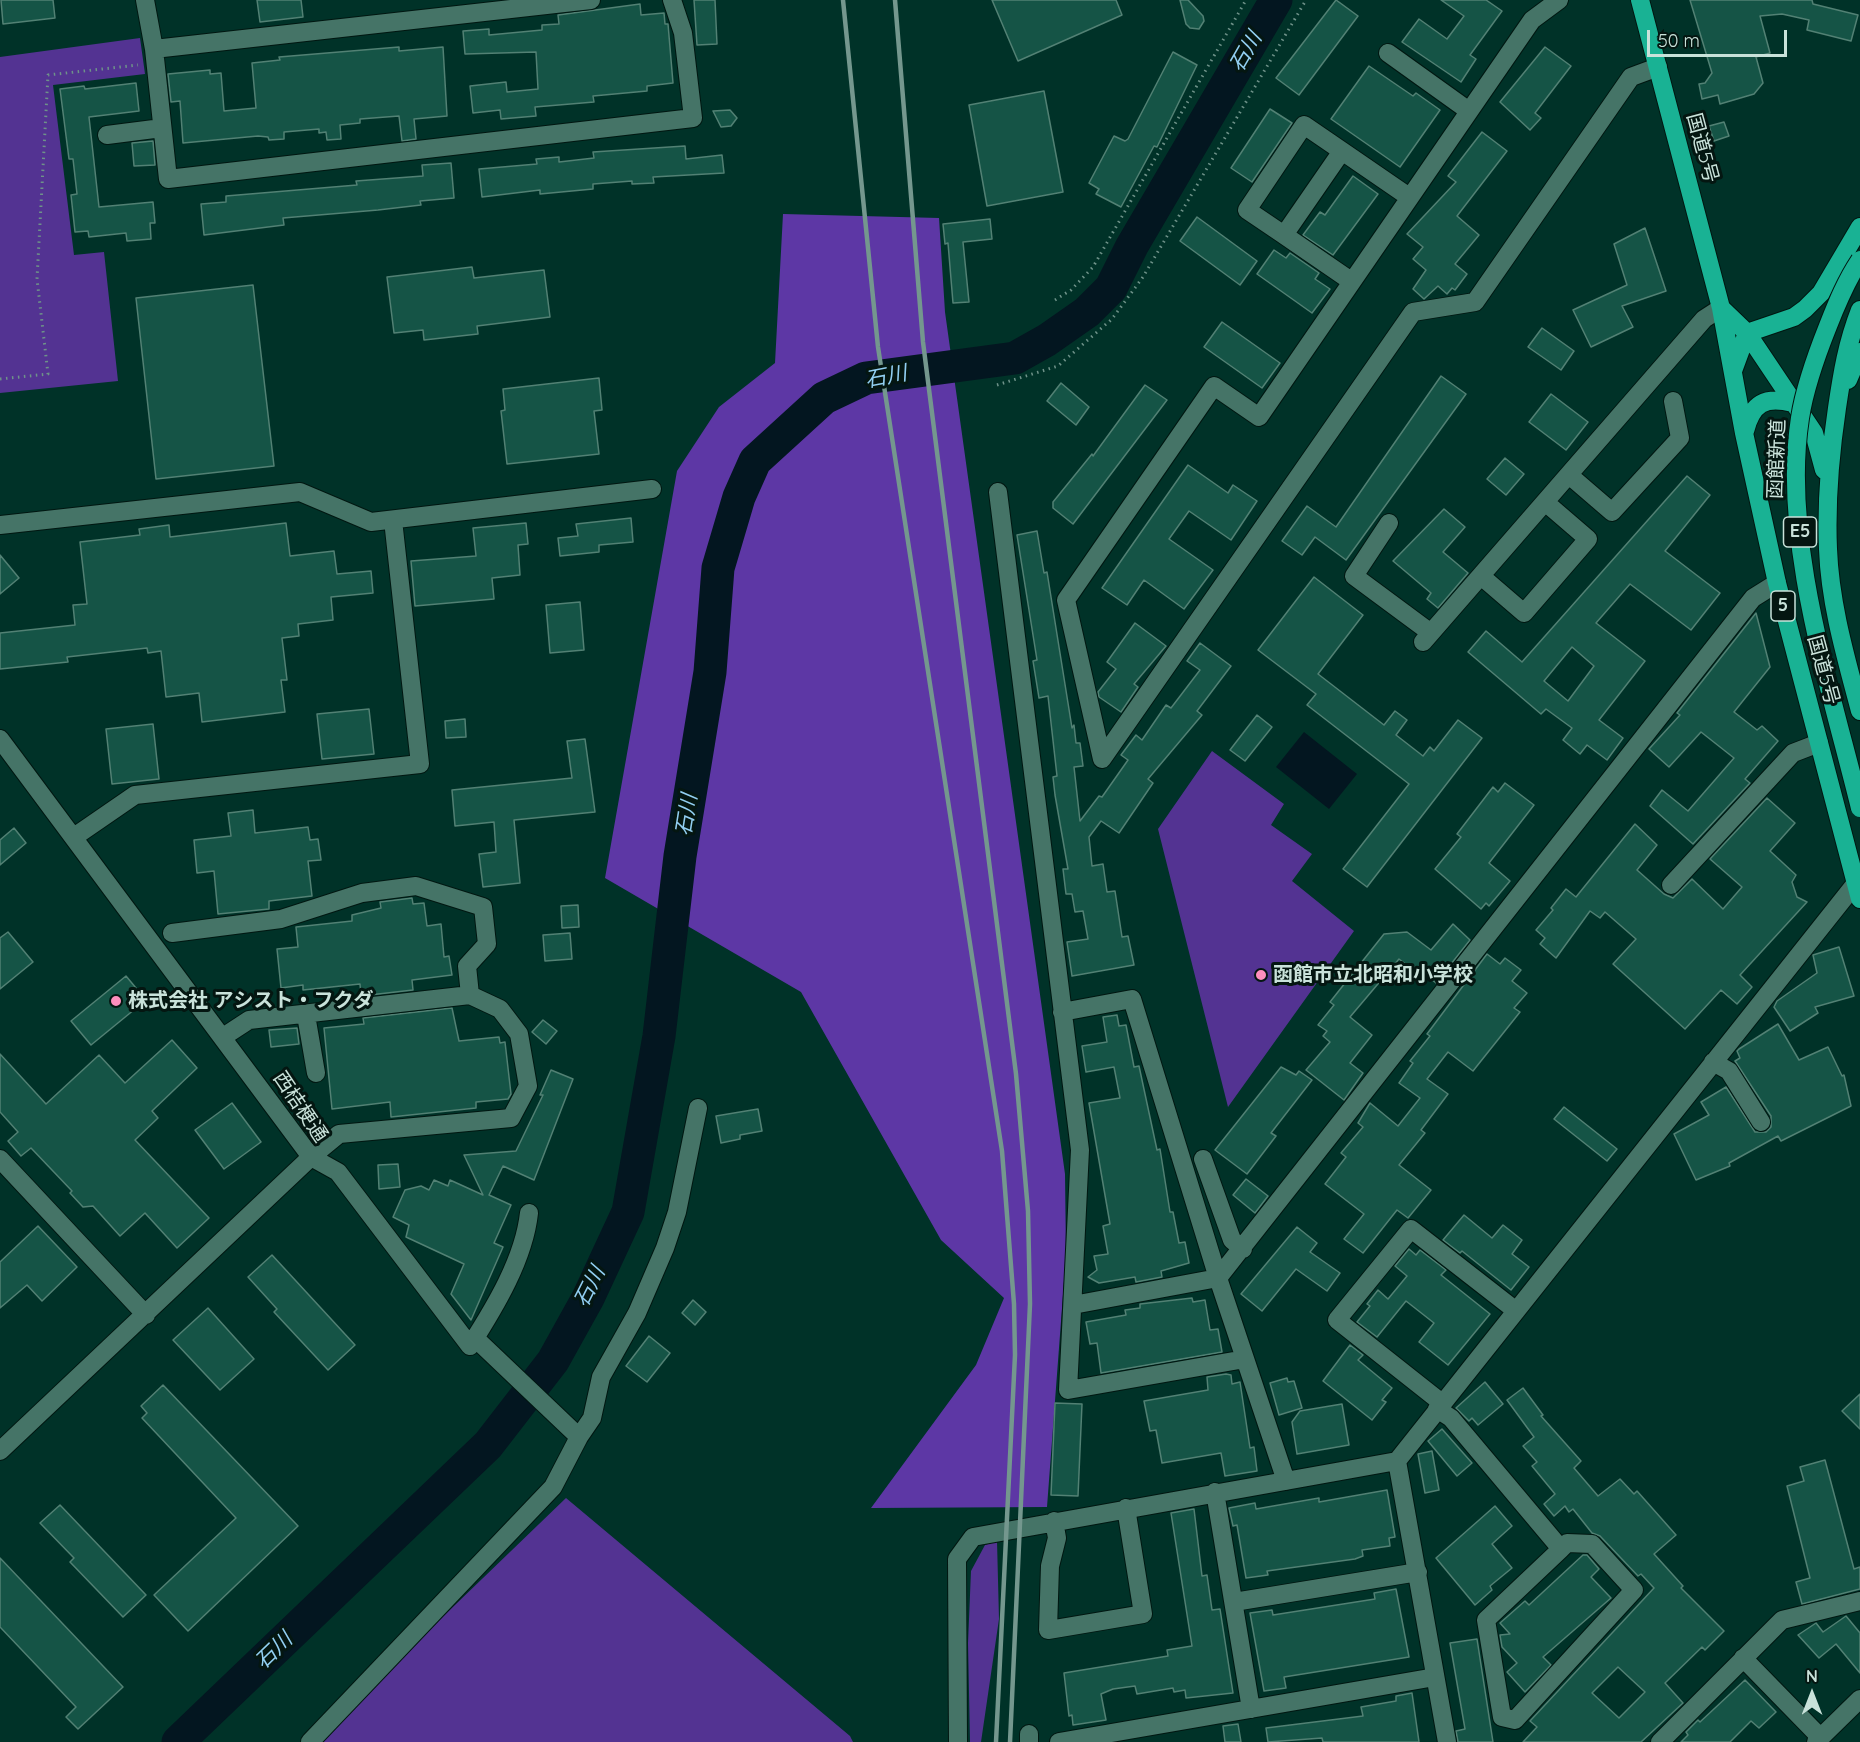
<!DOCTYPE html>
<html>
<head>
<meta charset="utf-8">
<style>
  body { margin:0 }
  #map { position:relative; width:1860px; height:1742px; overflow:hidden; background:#003228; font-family:Quicksand,sans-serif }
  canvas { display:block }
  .north { position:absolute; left:1782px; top:1664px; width:60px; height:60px; -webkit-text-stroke:4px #041611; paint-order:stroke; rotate:0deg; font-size:16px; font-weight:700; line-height:24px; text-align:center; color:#c9e2da }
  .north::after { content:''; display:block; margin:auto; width:21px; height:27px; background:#c9e2da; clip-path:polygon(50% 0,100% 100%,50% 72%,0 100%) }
  .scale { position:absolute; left:1647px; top:30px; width:140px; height:27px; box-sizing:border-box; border:3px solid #c9e2da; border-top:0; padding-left:8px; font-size:18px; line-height:21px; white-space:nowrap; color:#c9e2da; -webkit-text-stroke:4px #041611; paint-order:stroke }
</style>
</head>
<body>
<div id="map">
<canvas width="1860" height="1742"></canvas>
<div class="north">N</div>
<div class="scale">50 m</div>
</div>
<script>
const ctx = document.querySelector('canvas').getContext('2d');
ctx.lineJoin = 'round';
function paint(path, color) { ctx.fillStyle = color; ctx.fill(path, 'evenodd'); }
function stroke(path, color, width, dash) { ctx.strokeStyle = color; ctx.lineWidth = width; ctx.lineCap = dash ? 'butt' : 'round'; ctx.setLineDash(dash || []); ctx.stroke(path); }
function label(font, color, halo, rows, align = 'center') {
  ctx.font = font + ' Quicksand,"Noto Sans JP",sans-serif'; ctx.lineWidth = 6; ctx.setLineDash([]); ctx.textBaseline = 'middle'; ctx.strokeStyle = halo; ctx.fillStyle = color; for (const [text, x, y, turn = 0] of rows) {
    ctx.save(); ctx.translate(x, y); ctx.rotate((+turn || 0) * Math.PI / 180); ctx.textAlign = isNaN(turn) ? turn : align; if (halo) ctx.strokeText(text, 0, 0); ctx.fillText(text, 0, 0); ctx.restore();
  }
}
paint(new Path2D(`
  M140 38 145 74 53 85 74 255 104 252 118 381 0 393V57Z
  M1212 751 1284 804 1271 825 1312 854 1292 881 1354 931 1228 1107 1158 829Z
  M566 1498 850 1736 853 1742H321L317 1738Z
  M997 1541 999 1619 981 1742H970L968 1643 971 1571 985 1545Z`), '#533392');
paint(new Path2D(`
  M783 214 939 218 945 312 1065 1174 1066 1255 1047 1507 871 1508 976 1365 1004 1298 941 1240 801 992 605 878 677 471 719 407 775 363Z`), '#5d37a5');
paint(new Path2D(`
  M1304 732 1357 774 1329 809 1276 767Z`), '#031620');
stroke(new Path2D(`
  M178 1742 488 1445 553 1361 588 1298 628 1212 659 1036 680 856 710 672 718 568 739 497 755 461 824 398 866 378 1015 358 1047 340 1087 312 1111 288 1132 246 1276 0`), '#031620', 33);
const building = new Path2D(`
  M1 0H53L55 18 3 24Z
  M257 0H301L303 17 260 22Z
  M694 0H715L717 44 697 45Z
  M992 0H1116L1122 15 1018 61Z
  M1180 0H1188L1203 16 1204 21 1199 29 1190 28 1186 24Z
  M1336 0 1358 16 1299 95 1276 78Z
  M1441 0H1486L1502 11 1470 55 1476 59 1461 82 1402 42 1419 19 1447 39 1464 16Z
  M1690 0H1812L1813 4 1858 15 1851 41 1807 30 1809 20 1782 14 1760 16 1770 53 1756 57 1763 83 1754 94 1720 104 1718 95 1702 99 1699 84 1705 83 1712 73Z
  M640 4 641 15 664 13 665 24H668L673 83 647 86V91L593 96 594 102 535 107 536 116 501 119 500 110 473 113 470 86 506 82 507 92 538 89 536 52 465 54 463 31 489 29V35L542 30V25L559 24 558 15Z
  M399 47V51L443 47 447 116 414 119 416 139 402 141 399 116 360 119V123L340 125 341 139 327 140 326 132 319 133V129L284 132V139L269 140 268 137 258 136 183 143 180 101 171 102 168 74 210 70V74L221 73 224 111 256 108 252 63 280 60 279 57Z
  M1545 47 1571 66 1535 113 1541 118 1530 130 1500 102Z
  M1173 52 1197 65 1157 147 1154 146 1121 207 1096 194 1099 189 1089 183 1114 136 1125 141 1128 139Z
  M1369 66 1413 96 1416 93 1440 110 1400 167 1331 119Z
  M136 83 139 111 89 117 99 207 153 202 155 223H150L151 239 127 241 126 233 89 237 88 231 75 232 71 195 77 194 73 159H69L60 89 84 86 85 89Z
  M1044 91 1063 192 987 206 969 105Z
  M1270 109 1292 123 1252 182 1231 168Z
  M730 110 737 118 731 126 721 127 713 111Z
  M1724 122 1729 136 1714 141 1709 126Z
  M1482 132 1507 151 1457 216 1479 235 1455 264 1467 274 1455 290 1452 288 1447 294 1438 286 1424 299 1413 289 1426 270 1413 259 1423 247 1407 234 1456 182 1448 176Z
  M153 141 155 165 134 166 132 143Z
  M685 146 686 159 722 155 724 173 653 177 654 183 632 184V181L593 184V189L540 194V190L482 197 479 169 537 164 536 159 559 157V162L594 158 593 152Z
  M451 163 454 198 420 201 421 205 378 210 283 218 284 225 204 235 201 204 226 202V196L357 185 356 181 423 176 422 165Z
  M1353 176 1378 194 1333 255 1303 235 1320 212 1325 215Z
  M1197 217 1257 261 1240 285 1180 241Z
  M990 219 992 239 963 242 969 302 953 303 948 243 945 244 943 224Z
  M1645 228 1666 291 1622 306 1633 327 1591 347 1573 310 1627 285 1614 244Z
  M1274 250 1286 258 1290 253 1319 273 1315 279 1330 289 1312 313 1257 274Z
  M472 267 474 278 544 270 550 317 477 326 478 334 424 340 423 330 394 333 387 277Z
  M253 285 274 466 156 479 136 298Z
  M1222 322 1280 363 1262 388 1204 347Z
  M1542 328 1574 351 1561 370 1528 347Z
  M1441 376 1466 394 1346 560 1315 537 1302 555 1282 541 1307 506 1336 527Z
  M599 378 602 410 594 411 599 454 507 464 501 411 505 410 503 389Z
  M1061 383 1089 407 1076 425 1047 401Z
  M1145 385 1167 400 1073 524 1053 508V502L1092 454 1093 456Z
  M1551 394 1588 422 1566 450 1529 422Z
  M1505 458 1524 474 1506 495 1487 479Z
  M1188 465 1228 493 1233 485 1257 501 1231 540 1189 511 1169 539 1213 570 1184 609 1144 580 1127 605 1102 588Z
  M1687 476 1710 495 1665 551 1720 593 1691 630 1630 584 1596 623 1645 661 1599 720 1623 738 1607 760 1587 745 1580 754 1563 740 1572 728 1546 709 1541 714 1468 652 1486 631 1522 662ZM1572 647 1594 666 1568 701 1544 681Z
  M1444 509 1465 527 1443 552 1468 573 1438 608 1427 599 1431 593 1393 561Z
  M631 518 633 542 599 545V552L560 556 558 538 578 536 576 524Z
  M286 523 290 556 334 551 337 574 371 571 373 593 331 597 333 620 298 624 299 636 282 638 287 680H281L285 712 202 722 199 693 166 697 161 651 148 653 147 648 67 657 68 662 0 669V633L75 625 73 605 87 604 80 542 140 535 139 529 169 525 170 537Z
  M526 523 528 544 518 545 520 575 492 578 494 599 415 606 411 561 476 556 473 528Z
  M1037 531 1044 573 1047 572 1072 728 1074 725 1076 743H1080L1083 766 1074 767 1080 821 1099 796 1102 797 1128 760 1121 755 1136 735 1142 740 1166 705 1171 708 1200 670 1187 661 1200 643 1231 666 1197 711 1202 715 1148 779 1153 783 1119 833 1101 821 1089 837 1092 866 1103 864 1107 892 1115 891 1122 937 1128 936 1134 965 1072 976 1067 942 1088 939 1083 911 1075 912 1072 894H1066L1063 869H1068L1055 795 1053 777 1057 776 1048 696 1039 698 1033 661 1037 660 1017 535Z
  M0 555 19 578 0 594Z
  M1314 577 1363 615 1318 674 1384 725 1395 711 1407 720 1396 735 1423 756 1430 747 1434 751 1458 720 1482 738 1367 887 1343 869 1409 784 1307 705 1316 694 1258 650Z
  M580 602 584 650 550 653 546 605Z
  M1756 613 1770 667 1734 712 1757 730 1762 726 1778 741 1745 779 1750 783 1693 844 1650 806 1662 790 1688 811 1734 758 1701 732 1669 767 1649 749 1680 715 1677 713Z
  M1135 623 1166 646 1134 684 1138 687 1121 712 1099 697 1098 692 1116 669 1107 662Z
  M369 709 374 754 322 759 317 714Z
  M1257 715 1272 727 1245 761 1230 750Z
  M465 719 466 737 446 738 445 721Z
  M153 724 159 779 112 784 106 729Z
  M585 739 595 812 514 820 520 883 483 887 479 854 496 852 494 822 455 826 452 790 572 778 567 741Z
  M1505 783 1534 805 1489 863 1510 881 1489 906 1486 903 1481 909 1435 869 1461 837 1457 834 1493 787 1498 792Z
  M1767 798 1795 823 1770 851 1796 875 1792 882 1797 897 1807 902 1740 975 1752 987 1737 1004 1721 990 1685 1029 1613 964 1636 939 1605 912 1600 918 1590 911 1556 958 1540 944 1545 938 1536 930 1553 910 1551 908 1566 889 1576 897 1635 824 1657 845 1637 870 1664 894 1673 898 1692 879 1723 909 1742 887 1710 859Z
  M253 810 255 833 308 827 310 840 318 839 321 860 308 861 312 896 269 901V909L218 914 214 871 197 873 194 840 231 836 228 813Z
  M14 828 26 843 0 865V840Z
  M412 898 413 904 424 903 427 926 441 924 444 957 449 956 452 975 412 980 413 990 361 996 360 984 303 990V985L281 988 277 949 298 947 296 927 352 921V915L381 908 380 902Z
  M578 905 579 927 562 928 561 906Z
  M1453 924 1470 940 1436 983 1415 967 1413 970 1399 959 1350 1017 1372 1035 1350 1063 1363 1073 1344 1100 1306 1070 1330 1042 1323 1036 1327 1031 1318 1025 1334 1005 1330 1002 1384 934 1407 932 1431 950Z
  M8 932 33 962 0 989V938Z
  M570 933 572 959 545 961 543 935Z
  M1839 947 1854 996 1815 1007 1818 1013 1790 1031 1774 1007 1777 1001 1817 973 1813 955Z
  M1487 954 1500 964 1505 958 1521 970 1512 981 1527 993 1514 1008 1520 1012 1473 1071 1448 1052 1427 1079 1448 1094 1421 1130 1425 1133 1399 1165 1431 1190 1408 1218 1397 1210 1363 1253 1344 1239 1364 1214 1325 1184 1346 1157 1341 1153 1363 1127 1358 1123 1370 1103 1398 1126 1420 1098 1399 1083 1413 1063 1410 1061 1430 1036 1427 1034Z
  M126 976 146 1000 91 1045 71 1021Z
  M452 1008 459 1041 499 1037 500 1043 505 1042 511 1094 508 1099 476 1102V1108L391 1117 390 1102 332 1109 324 1028 364 1024 363 1018Z
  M1117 1015 1119 1026 1126 1025 1134 1067 1139 1066 1157 1150 1160 1149 1170 1212H1173L1179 1243 1185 1242 1189 1263 1161 1271 1162 1277 1136 1282 1135 1277 1099 1283 1088 1277 1097 1270 1094 1256 1108 1254 1103 1226 1110 1224 1089 1103 1120 1098 1114 1067 1086 1072 1082 1046 1107 1042 1103 1017Z
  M543 1020 557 1031 546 1044 532 1032Z
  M1778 1024 1799 1060 1828 1047 1842 1076 1844 1075 1851 1106 1781 1141 1778 1136 1729 1163 1730 1166 1696 1180 1674 1134 1709 1115 1701 1102 1726 1087 1755 1132H1766L1771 1127V1116L1735 1061 1740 1058 1737 1051 1739 1049Z
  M297 1028 299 1044 271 1047 269 1030Z
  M172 1040 197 1068 152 1111 158 1118 135 1140 209 1218 177 1248 145 1213 120 1236 93 1206 83 1207 70 1193 72 1191 31 1148 21 1156 8 1141 18 1132 0 1112V1054L46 1104 99 1055 125 1083Z
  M1281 1067 1296 1075 1299 1071 1312 1080 1271 1133 1276 1136 1247 1174 1215 1150Z
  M551 1070 573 1079 534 1180 503 1166 489 1195 511 1205 494 1243 503 1247 471 1320 451 1294 464 1264 406 1237 409 1225 393 1217 405 1190 421 1186 429 1190 434 1180 448 1186 450 1180 483 1195 464 1155 516 1151 543 1095H540Z
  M232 1103 261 1142 224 1169 195 1130Z
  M1564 1107 1617 1149 1607 1161 1554 1119Z
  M758 1109 762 1131 740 1135V1139L721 1143 716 1116Z
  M398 1164 400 1187 379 1189 378 1165Z
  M1246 1179 1268 1196 1255 1213 1233 1195Z
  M1464 1215 1492 1238 1503 1225 1522 1240 1512 1254 1529 1267 1511 1290 1462 1251 1460 1253 1443 1240Z
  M38 1226 77 1267 42 1301 27 1285 0 1308V1262Z
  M1297 1227 1317 1243 1310 1252 1340 1273 1327 1291 1296 1269 1262 1311 1241 1294Z
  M1409 1249 1416 1255 1420 1250 1446 1270 1441 1275 1490 1314 1448 1365 1419 1342 1434 1323 1406 1301 1377 1337 1357 1322 1370 1306 1367 1304 1378 1290 1388 1299 1407 1276 1395 1266Z
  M272 1255 355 1345 328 1370 274 1312 277 1309 248 1277Z
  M1192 1298 1193 1302 1205 1300 1210 1330 1218 1329 1222 1352 1101 1373 1097 1343 1090 1344 1086 1322 1126 1315 1125 1310 1140 1308V1304Z
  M693 1300 706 1312 695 1325 682 1313Z
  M208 1308 254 1359 220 1390 173 1340Z
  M649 1336 670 1353 647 1382 626 1366Z
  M1350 1345 1363 1355 1358 1360 1392 1388 1382 1400 1386 1402 1372 1420 1323 1381Z
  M1226 1374 1231 1375 1232 1384 1240 1382 1250 1448 1254 1447 1257 1471 1225 1476 1221 1453 1162 1463 1156 1430 1150 1431 1144 1401 1208 1390 1207 1377Z
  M1287 1378 1288 1382 1294 1381 1302 1408 1279 1415 1270 1383Z
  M1485 1382 1503 1404 1478 1425 1472 1418 1469 1421 1456 1408Z
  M163 1385 298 1526 188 1631 154 1595 236 1518 142 1418 147 1413 141 1406Z
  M1523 1388 1543 1415 1541 1416 1581 1461 1574 1468 1598 1496 1620 1479 1634 1494 1637 1491 1676 1535 1654 1554 1683 1586 1681 1588 1724 1631 1705 1650 1702 1647 1665 1683 1683 1703 1641 1742H1523L1537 1727 1530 1721 1654 1588 1641 1574 1638 1576 1600 1536 1592 1533 1573 1509 1569 1512 1565 1506 1554 1516 1544 1504 1555 1494 1532 1466 1537 1462 1523 1446 1534 1437 1507 1400ZM1618 1667 1645 1692 1619 1718 1592 1693Z
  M1860 1394V1429L1842 1411Z
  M1055 1403 1082 1404 1078 1496 1051 1495Z
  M1342 1404 1349 1445 1297 1454 1292 1422 1300 1411Z
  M1442 1429 1472 1463 1457 1476 1428 1441Z
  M1432 1451 1439 1490 1425 1493 1418 1454Z
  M1825 1460 1854 1569 1860 1567V1589L1802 1604 1796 1582 1810 1578 1787 1486 1804 1481 1800 1467Z
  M1387 1490 1395 1537 1389 1538 1390 1546 1362 1550 1363 1556 1355 1559 1267 1571 1268 1575 1246 1578 1237 1525 1233 1526 1229 1508 1255 1503 1256 1509 1319 1498V1502Z
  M60 1505 146 1595 123 1617 70 1562 74 1558 40 1523Z
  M1495 1506 1512 1526 1492 1544 1512 1568 1490 1586 1492 1590 1475 1605 1436 1558Z
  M1194 1509 1202 1576 1207 1575 1212 1610 1220 1609 1233 1693 1186 1698 1185 1690 1174 1692 1173 1688 1137 1694 1135 1686 1113 1689 1101 1694 1106 1720 1073 1725 1072 1715 1069 1716 1064 1673 1168 1656 1167 1650 1192 1646 1171 1513Z
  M1583 1555H1587L1599 1569 1591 1577 1611 1598 1543 1657 1551 1665 1525 1692 1507 1672 1517 1663 1502 1647 1500 1635 1510 1634 1500 1623 1525 1601 1529 1605Z
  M0 1558 123 1687 78 1729 66 1717 76 1707 0 1627Z
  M1396 1589 1409 1657 1284 1677 1286 1688 1264 1691 1250 1613 1272 1610 1273 1615 1375 1599 1374 1593Z
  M1846 1616 1860 1633V1673L1836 1644 1819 1658 1798 1635 1816 1623 1823 1632Z
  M1477 1639 1493 1742H1458L1456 1731 1465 1729 1450 1643Z
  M1745 1680 1776 1712 1759 1728 1751 1721 1730 1742H1681L1688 1735 1686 1732 1698 1720 1700 1722Z
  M1412 1693 1419 1742H1323L1322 1738 1268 1742 1266 1728 1363 1716 1361 1707 1396 1701V1696Z
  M1238 1724 1241 1742H1225L1223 1726Z`);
paint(building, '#155446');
stroke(building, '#528174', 1.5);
const minor = new Path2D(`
  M145 0 154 49 168 179 693 118 683 33 672 0
  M1559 0 1532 20 1259 417 1214 386 1066 600 1102 759 1413 312 1475 302 1631 77 1658 67
  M154 49 591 0
  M1388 53 1469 111
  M107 135 162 128
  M1284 235 1247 210 1304 125 1342 151
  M1351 281 1284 235 1342 151 1409 197
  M1569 475 1612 512 1680 438 1673 401
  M998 492 1080 1150 1068 1390 1245 1359
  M1389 523 1354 576 1431 633
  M0 525 300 492 371 522 652 489
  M1481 576 1524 613 1588 539 1545 502
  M1423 642 1704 319 1721 308
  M0 739 311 1157 338 1172 470 1346C495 1307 524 1259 529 1213
  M74 837 135 795 420 764 393 520
  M1671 885 1793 753 1819 743
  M1062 1012 1132 999 1218 1278 1286 1481
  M306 1015 316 1073
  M223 1037 249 1020 470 995
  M1713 1062 1729 1071 1761 1122
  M0 1159 146 1315
  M1203 1159 1232 1240 1243 1249
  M1073 1305 1218 1278 1753 598 1777 583
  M1442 1403 1337 1320 1411 1229 1515 1310
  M1437 1409 1451 1418 1561 1549 1567 1543 1592 1544 1634 1590 1515 1720 1502 1717 1486 1620 1561 1549
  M579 1437 592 1418 601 1377 637 1313 665 1248 677 1212 698 1108
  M0 1451 311 1157 339 1134 511 1118 528 1086 519 1034 500 1009 470 995 467 966 487 944 483 907 416 886 362 893 281 919 172 933
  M1397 1461 1447 1742
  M1215 1492 1251 1709
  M1054 1521 1057 1538 1050 1566 1048 1630 1143 1614 1126 1508
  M1234 1602 1418 1572
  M1743 1658 1821 1738
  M310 1742 553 1487 579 1437 475 1338
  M958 1742 957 1559 973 1537 1397 1461 1856 883
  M1029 1742V1734
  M1059 1742 1435 1677
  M1660 1742 1782 1620 1860 1601
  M1816 1742 1860 1699`);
const highway = new Path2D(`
  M1640 0 1721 308 1744 433 1777 583 1860 899
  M1721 308 1747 333 1814 433 1824 470
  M1860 310C1847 343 1842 374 1837 408 1830 455 1826 502 1828 549 1830 604 1846 658 1860 711
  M1733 371 1747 333 1794 317 1805 309 1821 293 1860 227
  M1848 380 1860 352
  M1745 431C1752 403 1765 396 1793 403`);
stroke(minor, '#011711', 20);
stroke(highway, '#011711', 20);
stroke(new Path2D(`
  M1055 300 1071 290 1093 267 1246 0
  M0 379 48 374 37 279 48 75 138 65
  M997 385 1058 366 1112 319 1143 277 1306 0`), '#6e9289', 3, [1.5, 4.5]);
stroke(minor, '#457467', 18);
stroke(highway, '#19b294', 18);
stroke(new Path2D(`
  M843 0 878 347 1002 1151 1014 1304 1015 1355 996 1742
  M895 0 923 342 1016 1074 1028 1211 1030 1304 1010 1742`), '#74978e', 4.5);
const highwayBridge = new Path2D(`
  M1860 260C1846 281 1837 303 1828 326 1816 356 1805 386 1800 418 1781 540 1831 689 1860 808`);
stroke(highwayBridge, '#011711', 20, []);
stroke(highwayBridge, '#19b294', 18);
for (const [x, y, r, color] of [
  [1261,975,6,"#fe8ebd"],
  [116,1001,6,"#fe8ebd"]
]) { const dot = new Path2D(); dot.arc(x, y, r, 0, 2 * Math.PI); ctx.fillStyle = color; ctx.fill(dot); stroke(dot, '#041611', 2); }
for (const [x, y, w] of [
  [1800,532,33],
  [1783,606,24]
]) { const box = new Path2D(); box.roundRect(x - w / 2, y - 15, w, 30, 4.5); ctx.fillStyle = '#041611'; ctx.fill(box); stroke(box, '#c9e2da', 1.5); }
label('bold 18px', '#c9e2da', null, [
  ["E5",1800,532],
  ["5",1783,606]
]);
label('20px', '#c9e2da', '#041611', [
  ["国道5号",1702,148,75],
  ["函館新道",1777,459,-88],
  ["国道5号",1823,670,75],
  ["西桔梗通",300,1107,56]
]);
label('bold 20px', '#c9e2da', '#041611', [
  ["函館市立北昭和小学校",1273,975],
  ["株式会社 アシスト・フクダ",128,1001]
], 'left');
label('italic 21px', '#92cff2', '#041611', [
  ["石川",1246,52,-60],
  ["石川",886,377,-11],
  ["石川",687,815,-81],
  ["石川",590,1287,-63],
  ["石川",274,1651,-44]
]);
</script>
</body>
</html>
